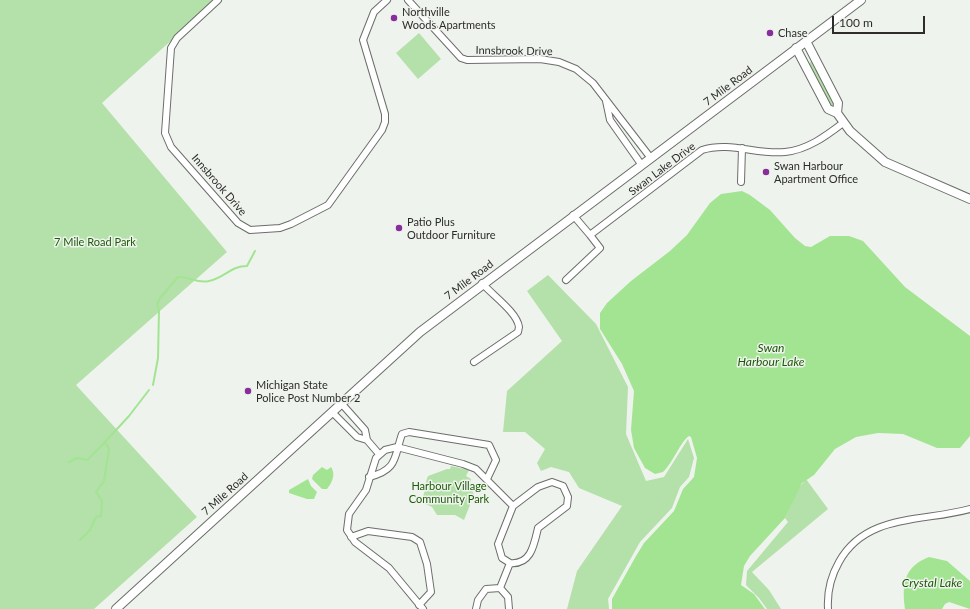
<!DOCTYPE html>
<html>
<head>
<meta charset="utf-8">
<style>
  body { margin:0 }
  #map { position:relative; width:970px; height:609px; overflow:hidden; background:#eff3ed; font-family:Lato,sans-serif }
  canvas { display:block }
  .scale { position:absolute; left:832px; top:16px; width:93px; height:18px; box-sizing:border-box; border:2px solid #2c2d2b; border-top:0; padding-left:5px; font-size:12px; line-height:14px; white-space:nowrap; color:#2c2d2b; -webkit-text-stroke:3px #eff3ed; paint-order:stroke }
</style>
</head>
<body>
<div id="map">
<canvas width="970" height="609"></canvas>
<div class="scale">100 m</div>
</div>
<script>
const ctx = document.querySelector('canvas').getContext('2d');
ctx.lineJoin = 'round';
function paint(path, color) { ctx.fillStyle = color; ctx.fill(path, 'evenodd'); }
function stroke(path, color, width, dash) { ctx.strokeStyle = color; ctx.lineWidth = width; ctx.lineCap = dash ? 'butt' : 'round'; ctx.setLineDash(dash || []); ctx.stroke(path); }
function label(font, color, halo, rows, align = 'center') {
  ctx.font = font + ' Lato,sans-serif'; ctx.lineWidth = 3; ctx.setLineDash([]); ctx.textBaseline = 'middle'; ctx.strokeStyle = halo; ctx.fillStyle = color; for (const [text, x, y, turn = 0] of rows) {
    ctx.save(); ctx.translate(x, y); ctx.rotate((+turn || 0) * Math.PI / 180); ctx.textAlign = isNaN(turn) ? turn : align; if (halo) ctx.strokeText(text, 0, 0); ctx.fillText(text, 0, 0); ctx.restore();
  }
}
paint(new Path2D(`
  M0 0H216L102 103 227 252 76 385 197 517 94 609H0Z
  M419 33 441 59 418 79 396 53Z
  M811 61H813L835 104 834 107H831L809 64Z
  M548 275 596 324 628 387 626 434 646 481 664 477 688 439 694 458 689 477 680 487 672 508 640 542 608 599 609 609H567L577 571 622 506 579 488 569 472 551 467 541 471 537 463 545 449 525 432H503L507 391 562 341 527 291Z
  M451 466 469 470 466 476 471 479 470 484 474 495 464 520 455 515H437L432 507 419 501C427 494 424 485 428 476L447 469H450Z
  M806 479 828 509 752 572 769 590 781 609H767L759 598 746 585 747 571 788 522 785 518 798 489Z`), '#b4e0aa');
paint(new Path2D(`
  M742 191 750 195 770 210 795 238 805 246 811 247 830 236H849L863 241 905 287 970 336V436L960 448H937L903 434 878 433 856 437 835 449 814 475 802 483 785 518 750 556 744 566 741 585 754 594 765 609H612V599L636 556 644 543 674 511 683 489 694 477 697 458 691 437 689 436C680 442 673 463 663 472L655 474 645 468 634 448 631 430 634 391 622 364 600 329V313L607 303 631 281 670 251 687 235 710 203 721 194Z
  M322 467 327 470 331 467C336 474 332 483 327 489H322L312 479 313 475Z
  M308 479 311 486 317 492 314 499H307L289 493V490Z
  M929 557 947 561 970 581V609L949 602 945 604 942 609H905C902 585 903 567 929 557Z`), '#a3e493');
stroke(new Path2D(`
  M153 385 158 358 159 310 157 304 160 298 178 277C188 276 198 284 209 281 225 278 230 266 247 266L255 251
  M69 462 77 458 87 460 105 442
  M80 540 90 530 96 517 101 516 102 501 96 492 104 481 109 449 105 442 129 416 149 390`), '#a3e493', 2);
const minor = new Path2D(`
  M218 0 177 38 171 48 165 133 171 147 238 223 250 230 280 228 291 224 328 205 382 130 385 122V114L363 40 374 12 387 0
  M408 0 461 58 467 60 540 59 559 62 576 69 593 83 650 157
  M606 101 610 120 641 164
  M741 182 742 148
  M573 215 590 235 702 150C730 141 757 155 785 152 807 150 826 136 843 123
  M566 280 600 248 590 235
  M474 362 518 332 519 327C517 312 492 295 482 283
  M341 403 365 430 367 440 379 454
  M332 412 357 437 367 440
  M369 477C398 470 394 457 402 434L409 432 489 445 496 460 487 479
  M351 537 368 531 412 537 420 542 427 564 431 592 419 605
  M510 563 502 558 498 544 513 506
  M500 588 510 563C531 565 534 545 538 528L567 506 568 497 563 486 552 482 538 487 513 506
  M500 588 508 597 509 609
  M423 609 389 568 355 542 347 530 349 514 366 490 376 458 385 450 397 447 463 464 476 469 513 506
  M476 609 478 600 486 589 500 588
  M828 609C827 592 831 576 839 562 866 513 924 522 970 509`);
const tertiary = new Path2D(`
  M806 41 838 103 837 113
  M796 48 828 109 837 113 850 131 885 162 970 199
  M116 609 420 332 861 0`);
stroke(minor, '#6a6e69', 8);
stroke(tertiary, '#6a6e69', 10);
stroke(minor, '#fff', 6);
stroke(tertiary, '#fff', 8);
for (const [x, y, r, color] of [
  [394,18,4,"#872e9b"],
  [770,33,4,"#872e9b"],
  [766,172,4,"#872e9b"],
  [399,228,4,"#872e9b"],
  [248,391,4,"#872e9b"]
]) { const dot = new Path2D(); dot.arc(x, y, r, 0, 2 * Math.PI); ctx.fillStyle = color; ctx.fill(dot); stroke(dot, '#eff3ed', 1.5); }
label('11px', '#2c2d2b', '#eff3ed', [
  ["Northville",402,12],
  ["Woods Apartments",402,25],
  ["Chase",778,33],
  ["Swan Harbour",774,166],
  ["Apartment Office",774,179],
  ["Patio Plus",407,222],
  ["Outdoor Furniture",407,235],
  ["Michigan State",256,385],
  ["Police Post Number 2",256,398]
], 'left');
label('11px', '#2c2d2b', '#eff3ed', [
  ["Innsbrook Drive",514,51,1],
  ["7 Mile Road",728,86,-37],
  ["Swan Lake Drive",662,169,-37],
  ["Innsbrook Drive",219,185,49],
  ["7 Mile Road",469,280,-37],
  ["7 Mile Road",225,494,-42]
]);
label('11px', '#1e5a09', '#eff3ed', [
  ["7 Mile Road Park",95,242],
  ["Harbour Village",449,486],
  ["Community Park",449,499]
]);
label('italic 12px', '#1c5907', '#eff3ed', [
  ["Swan",771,348],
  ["Harbour Lake",771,362],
  ["Crystal Lake",932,583]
]);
</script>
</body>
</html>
